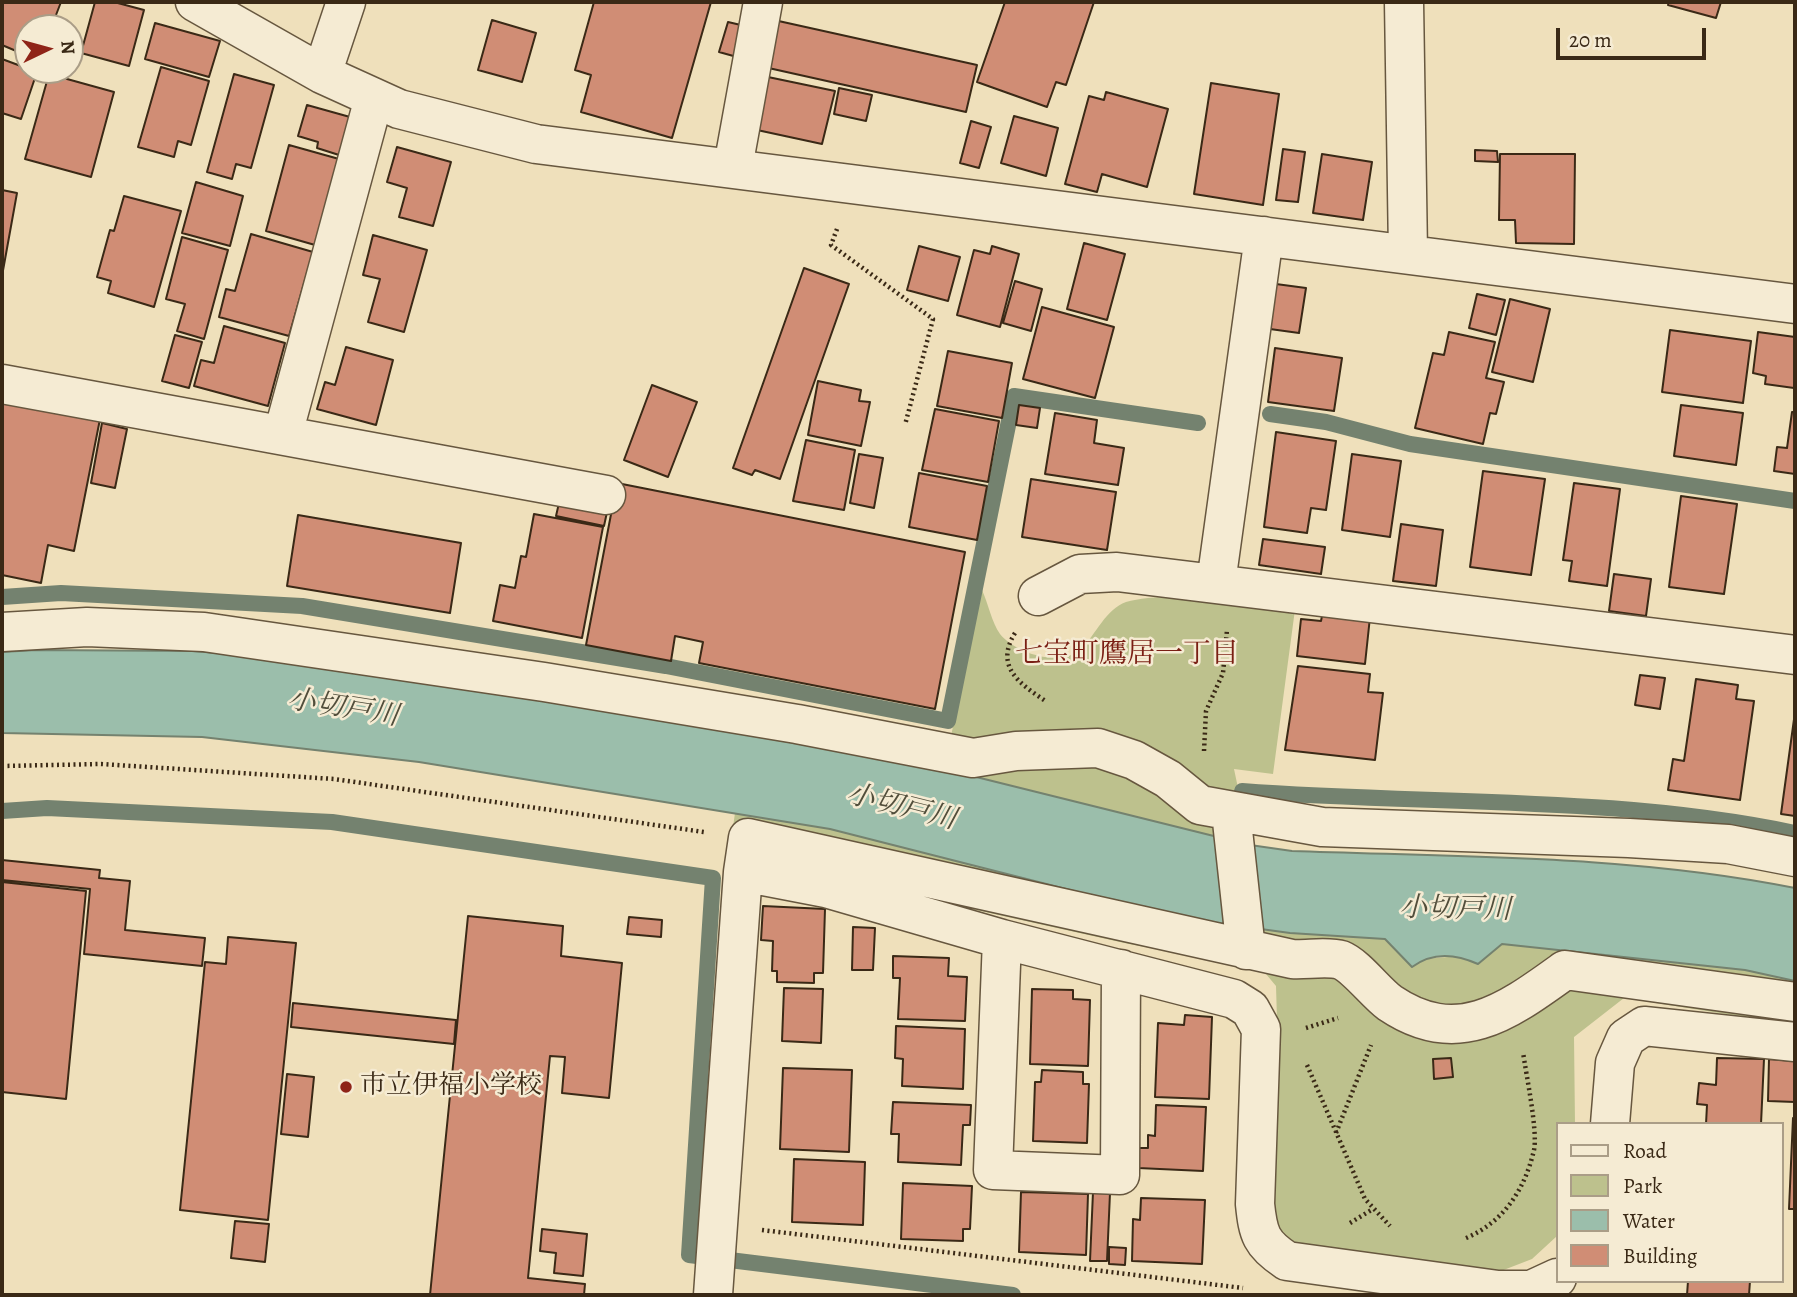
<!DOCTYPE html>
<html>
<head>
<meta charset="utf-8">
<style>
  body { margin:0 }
  #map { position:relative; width:1797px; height:1297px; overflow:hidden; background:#efe0bb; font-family:Alegreya,serif }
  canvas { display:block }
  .frame { position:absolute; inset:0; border:4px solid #3a2916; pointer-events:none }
  .legend { position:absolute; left:1556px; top:1122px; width:228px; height:161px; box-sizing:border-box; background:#f5ebd3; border:2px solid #aa9d87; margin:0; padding:9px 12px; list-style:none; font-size:21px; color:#3a2916 }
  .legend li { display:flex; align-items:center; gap:14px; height:35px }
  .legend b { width:35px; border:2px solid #aa9d87 }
  .north { position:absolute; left:14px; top:14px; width:70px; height:70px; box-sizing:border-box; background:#f5ebd3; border:2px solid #aa9d87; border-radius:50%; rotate:85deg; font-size:19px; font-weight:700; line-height:28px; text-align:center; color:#3a2916 }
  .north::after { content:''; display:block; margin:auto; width:24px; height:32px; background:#8f2418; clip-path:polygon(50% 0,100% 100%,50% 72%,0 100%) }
  .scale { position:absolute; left:1556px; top:28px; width:150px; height:32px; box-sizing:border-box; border:4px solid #3a2916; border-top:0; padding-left:9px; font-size:21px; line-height:24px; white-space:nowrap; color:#3a2916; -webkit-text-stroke:5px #f5ebd3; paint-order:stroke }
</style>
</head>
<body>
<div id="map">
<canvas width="1797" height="1297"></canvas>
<div class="frame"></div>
<ul class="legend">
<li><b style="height:9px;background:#f5ebd3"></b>Road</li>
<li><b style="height:19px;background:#bdc18d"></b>Park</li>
<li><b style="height:19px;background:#9bbeab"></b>Water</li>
<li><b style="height:19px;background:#d08d75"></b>Building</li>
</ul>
<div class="north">N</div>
<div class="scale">20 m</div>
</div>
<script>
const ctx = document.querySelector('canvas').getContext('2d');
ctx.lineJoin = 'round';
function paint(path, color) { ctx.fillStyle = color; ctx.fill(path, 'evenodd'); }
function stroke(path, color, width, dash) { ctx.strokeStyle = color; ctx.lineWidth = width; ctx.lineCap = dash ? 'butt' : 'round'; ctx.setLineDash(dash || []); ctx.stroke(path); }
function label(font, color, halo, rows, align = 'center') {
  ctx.font = font + ' Alegreya,"Noto Serif JP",serif'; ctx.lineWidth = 5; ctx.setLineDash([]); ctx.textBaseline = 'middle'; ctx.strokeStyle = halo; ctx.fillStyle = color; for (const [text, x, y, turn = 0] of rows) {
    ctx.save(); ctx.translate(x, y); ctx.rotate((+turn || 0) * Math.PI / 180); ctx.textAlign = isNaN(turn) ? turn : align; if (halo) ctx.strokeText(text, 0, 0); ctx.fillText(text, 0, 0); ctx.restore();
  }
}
paint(new Path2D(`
  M982 590C988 603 992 623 1000 634 1016 654 1062 668 1082 648 1096 634 1106 609 1126 602 1165 590 1251 603 1296 602L1273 774 1234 769 1250 845 944 769Z
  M735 813 830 829 1180 918 1290 933 1385 939 1423 959 1461 956 1478 964 1502 944 1745 970 1795 981V1025L1624 998 1574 1037 1575 1124H1557V1236L1532 1259 1501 1271 1302 1246 1285 1236 1269 1217 1277 1020 1276 986 1261 968 1129 944 729 855Z`), '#bdc18d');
const water = new Path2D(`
  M36 650 193 651 278 658 429 679 944 769 1250 845 1292 851C1460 857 1630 855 1795 888V981L1745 970 1502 944 1478 964C1456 954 1432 952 1412 967L1385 939 1290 933 1180 918 830 829 419 762 202 737 2 733V652Z`);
paint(water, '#9bbeab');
stroke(water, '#74826f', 2);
stroke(new Path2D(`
  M1270 414 1326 422 1410 444 1795 501
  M2 597 61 593 302 606 666 666 948 721 1014 396 1198 423
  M1242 791C1426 805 1614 795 1795 833
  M2 811 47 808 332 822 713 878 689 1255 1013 1295`), '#74826f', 16);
const building = new Path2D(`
  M2 2H61L51 28H28V56L2 45Z
  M95 2H114L144 10 129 66 81 53Z
  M594 2H711L672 138 581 112 591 75 575 70Z
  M1005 2H1094L1066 85 1056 82 1047 107 977 82Z
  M1669 2H1721L1716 18 1668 5Z
  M492 20 536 33 522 82 478 70Z
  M774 20 977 65 966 112 764 67Z
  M728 22 745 26 737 57 719 52Z
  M155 23 220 41 209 77 145 59Z
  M2 59 37 72 21 119 2 113Z
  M161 67 209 81 191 145 178 141 174 157 138 147Z
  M49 74 114 92 91 177 25 159Z
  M234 74 274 85 251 168 236 164 232 179 207 172Z
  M768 77 835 91 822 144 757 130Z
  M1211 83 1279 94 1263 205 1194 194Z
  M839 88 872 95 866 121 834 114Z
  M1106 92 1168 109 1147 187 1102 174 1097 192 1065 184 1089 96 1104 100Z
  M307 105 350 117 339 155 317 148 318 142 298 136Z
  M1014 116 1058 128 1046 176 1001 163Z
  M971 121 991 127 979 168 960 163Z
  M289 145 339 159 315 245 266 231Z
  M397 147 451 162 433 226 399 217 407 188 387 182Z
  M1283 149 1305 152 1298 202 1276 200Z
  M1475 150 1497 151 1498 162 1475 161Z
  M1322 154 1372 162 1363 220 1313 213Z
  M1500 154H1575L1574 244 1516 243 1515 220H1499Z
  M196 182 243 196 230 246 182 233Z
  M2 190 17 193 2 276Z
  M124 196 181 211 154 307 108 293 111 281 97 277 110 230 114 231Z
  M251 234 313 252 289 336 219 317 226 289 235 291Z
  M373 235 427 250 404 332 368 322 380 279 363 275Z
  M182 237 228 250 204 339 177 331 185 304 166 299Z
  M1084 243 1125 254 1107 320 1067 309Z
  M919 246 960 257 948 301 907 290Z
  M992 246 1019 254 1000 327 957 315 974 250 990 254Z
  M804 268 849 284 780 479 755 470 752 475 733 468Z
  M1015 281 1042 289 1031 331 1003 323Z
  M1276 284 1306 288 1299 333 1270 329Z
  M1477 294 1505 300 1496 335 1469 328Z
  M1510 299 1550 309 1533 382 1492 372Z
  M1042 307 1114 327 1095 398 1023 379Z
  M224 326 285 343 268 406 194 386 201 360 214 363Z
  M1670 330 1751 341 1743 403 1662 392Z
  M1449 332 1495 342 1486 378 1504 382 1496 414 1490 413 1483 444 1415 428 1433 353 1444 355Z
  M1758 332 1795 337 1794 388 1765 384 1766 376 1753 373Z
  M175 335 202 342 189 388 162 381Z
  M346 347 393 360 376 425 317 409 325 382 335 385Z
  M1275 348 1342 358 1334 411 1268 402Z
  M948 351 1012 363 1002 418 937 406Z
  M818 381 861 390 859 401 870 402 861 446 808 435Z
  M652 385 697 402 668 477 624 460Z
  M2 399 100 419 74 551 48 545 41 583 2 575Z
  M1019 405 1040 408 1037 428 1016 425Z
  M1681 405 1743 413 1736 465 1674 456Z
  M935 409 999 421 988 482 922 470Z
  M1792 412H1795V474L1774 471 1777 447 1787 448Z
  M1055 413 1097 420 1094 443 1124 448 1118 485 1045 474Z
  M102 423 127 429 115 488 91 483Z
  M1276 432 1336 441 1326 510 1311 508 1307 533 1264 527Z
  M806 440 855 450 844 510 793 501Z
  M859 454 883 458 874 508 850 503Z
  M1352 454 1401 461 1390 537 1342 530Z
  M1483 471 1545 479 1531 575 1470 567Z
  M919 473 987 486 977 540 909 527Z
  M1031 479 1116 492 1107 550 1022 537Z
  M617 483 965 552 935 709 699 663 703 642 675 636 671 661 586 645Z
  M1574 483 1620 489 1607 586 1569 581 1572 561 1563 560Z
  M1681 496 1737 504 1724 594 1669 587Z
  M559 503 607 512 604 526 556 516Z
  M534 514 603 527 582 638 493 621 500 585 515 588 521 556 526 557Z
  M298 515 461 543 450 613 287 586Z
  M1401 524 1443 530 1436 586 1393 581Z
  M1263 539 1325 547 1321 574 1259 565Z
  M1614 574 1651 579 1646 616 1609 611Z
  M1323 611 1370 617 1365 664 1297 656 1301 619 1321 621Z
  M1298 666 1370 674 1368 692 1383 693 1375 760 1285 750Z
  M1640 675 1665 678 1660 709 1635 705Z
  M1696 679 1738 685 1736 699 1754 701 1740 800 1668 790 1673 759 1684 761Z
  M1795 712V816L1781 814Z
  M2 860 100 870 99 878 130 881 125 930 205 938 202 966 84 954 90 889 2 880Z
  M2 882 86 891 66 1099 2 1092Z
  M763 906 825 909 823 973H814V983L777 982V971H772L773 941 761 940Z
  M468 916 563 926 561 956 622 963 609 1098 562 1093 565 1057 550 1056 528 1278 585 1284 584 1295H430Z
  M629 917 662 920 661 937 627 934Z
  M853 927 875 928 873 970H852Z
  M228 937 296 943 268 1220 180 1210 205 962 226 964Z
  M893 956 949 958 948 976 967 977 965 1021 898 1019 900 978H893Z
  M784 988 823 989 821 1043 782 1041Z
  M1032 989 1073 990V999L1090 1000 1088 1066 1030 1064Z
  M293 1003 456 1020 454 1044 291 1027Z
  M1185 1015 1212 1017 1209 1099 1155 1097 1158 1023 1184 1025Z
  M896 1026 965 1029 963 1089 902 1086 903 1059 895 1058Z
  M1451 1058 1453 1077 1434 1079 1433 1059Z
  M1717 1058 1764 1059 1761 1124H1706L1707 1105 1697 1104 1699 1083 1716 1085Z
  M1769 1059 1795 1061V1102L1768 1101Z
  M783 1068 852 1070 849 1152 780 1149Z
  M1042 1070 1083 1072V1084H1089L1087 1143 1033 1141 1035 1082H1041Z
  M287 1074 314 1077 308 1137 281 1134Z
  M893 1102 971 1105 970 1125H963L961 1165 898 1162 899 1134H891Z
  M1156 1105 1206 1107 1203 1171 1138 1168V1148H1148V1135L1155 1136Z
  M1793 1118H1795V1209H1789Z
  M794 1159 865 1162 863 1225 792 1222Z
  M903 1183 972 1186 970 1229H963V1241L901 1239Z
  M1021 1192 1088 1194 1086 1255 1019 1252Z
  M1093 1192 1110 1193 1107 1261H1090Z
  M1141 1198 1205 1200 1202 1264 1132 1261 1133 1219 1140 1220Z
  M235 1221 269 1224 265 1262 231 1258Z
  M542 1229 587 1234 583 1276 554 1273 556 1253 540 1251Z
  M1109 1247 1126 1248 1125 1265 1109 1264Z
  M1688 1281H1750L1749 1295H1687Z`);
paint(building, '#d08d75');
stroke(building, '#3a2916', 2);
const minor = new Path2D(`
  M195 2 322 74 399 109 536 144 1795 304
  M1404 2 1408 253
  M322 74 346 2
  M733 167 763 2
  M2 384 606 495
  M283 434 374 98
  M1216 583 1264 236
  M1038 596 1080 574 1117 572 1795 655
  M2 632 87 627 204 632 544 682 797 724 973 758 1016 751 1098 748 1134 760 1168 779 1200 805 1322 827 1629 838 1728 844 1795 857
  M1231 812 1246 950
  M743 872 748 838 1292 959C1306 960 1328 956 1341 960 1356 966 1376 993 1390 1003 1458 1049 1508 1011 1565 970L1795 1002
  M1002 939 993 1170 1120 1175 1121 969
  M1610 1124 1615 1063 1626 1038 1644 1026 1795 1042
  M713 1295 743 872 826 888 1002 939 1234 999 1250 1009 1261 1029 1255 1204C1258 1234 1261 1244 1287 1261L1498 1290H1531L1557 1278`);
stroke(minor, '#67573f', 41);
stroke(new Path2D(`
  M837 229 831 245 933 319 905 425
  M1015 633C994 667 1020 684 1047 702
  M1204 751 1206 711 1223 673 1227 630
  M2 766 101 764 334 779 704 832
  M1306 1028 1338 1018
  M1307 1065 1365 1199 1390 1226
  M1336 1133 1371 1045
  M1350 1223 1373 1209
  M762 1230 1243 1288
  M1466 1238C1504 1222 1525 1189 1534 1150 1538 1131 1526 1074 1523 1052`), '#3a2916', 4.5, [2, 3.5]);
stroke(minor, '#f5ebd3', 38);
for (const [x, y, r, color] of [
  [346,1087,7,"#8f2418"]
]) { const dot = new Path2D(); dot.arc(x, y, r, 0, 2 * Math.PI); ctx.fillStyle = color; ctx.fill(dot); stroke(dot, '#f5ebd3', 2.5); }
label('26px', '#3a2916', '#f5ebd3', [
  ["市立伊福小学校",360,1087]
], 'left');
label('28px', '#7a1f14', '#f5ebd3', [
  ["七宝町鷹居一丁目",1127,655]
]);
label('italic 28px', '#524e3b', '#f5ebd3', [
  ["小切戸川",343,709,9],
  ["小切戸川",901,808,14],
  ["小切戸川",1455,910,1]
]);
</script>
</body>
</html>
